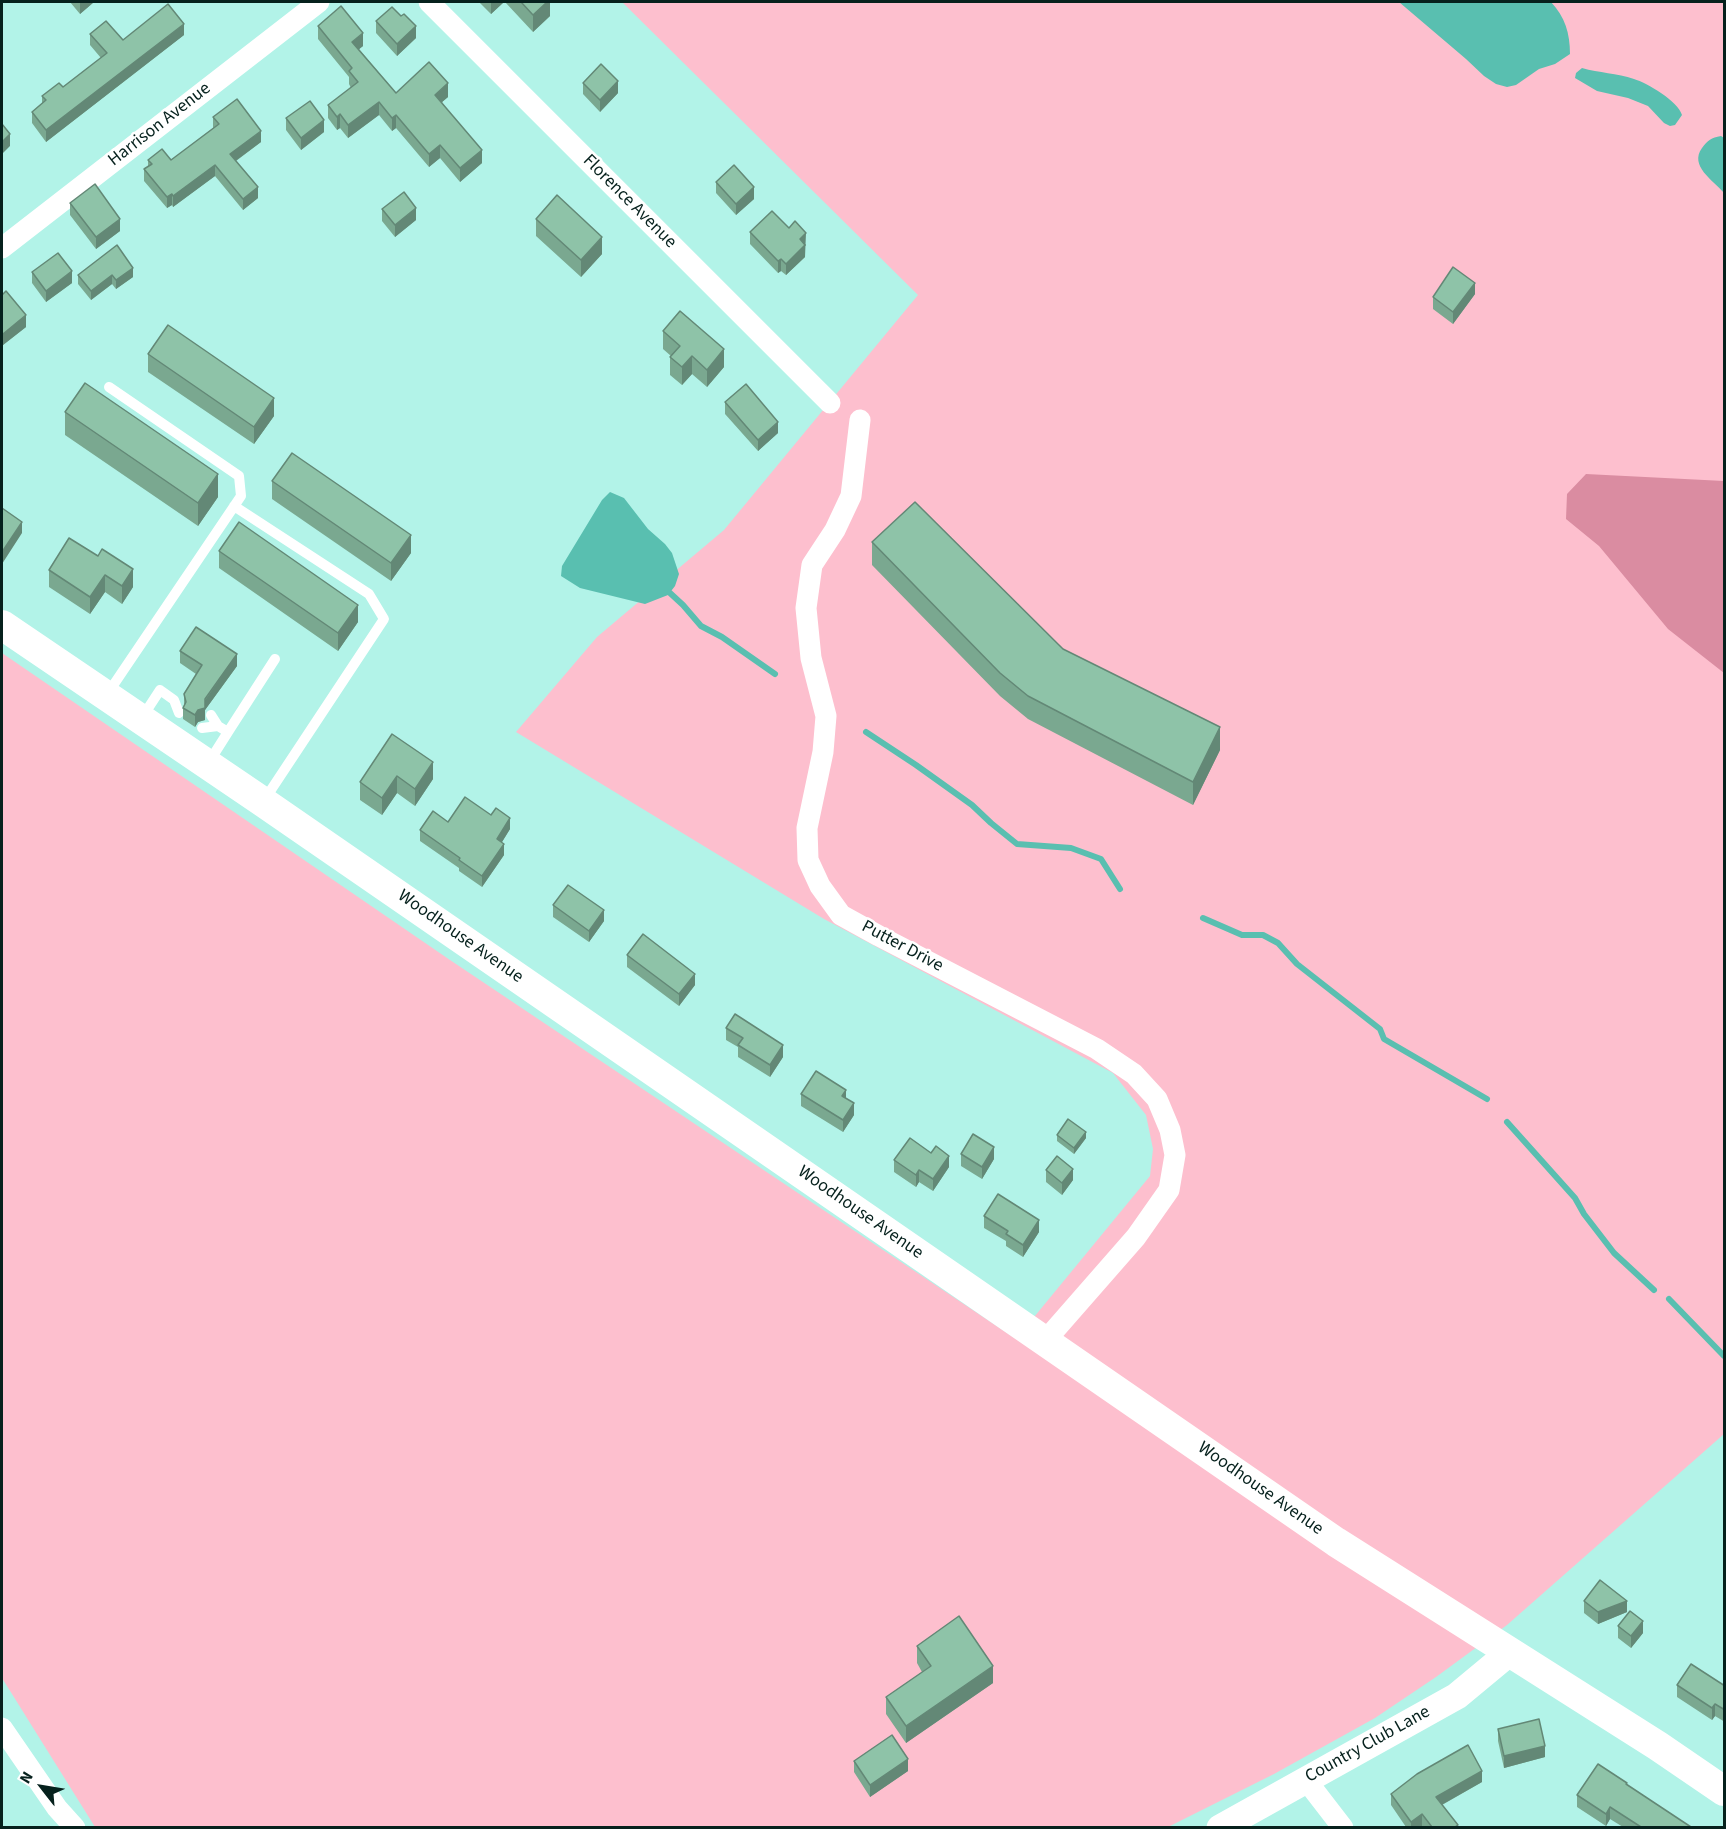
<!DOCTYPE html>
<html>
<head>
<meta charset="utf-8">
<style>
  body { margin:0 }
  #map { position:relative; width:1726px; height:1829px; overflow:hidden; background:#b2f3e8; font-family:"Source Sans 3",sans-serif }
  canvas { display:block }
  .frame { position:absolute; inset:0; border:3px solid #06211d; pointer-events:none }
  .north { position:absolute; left:12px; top:1757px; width:60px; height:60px; -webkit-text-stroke:4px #fff; paint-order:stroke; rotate:301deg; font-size:16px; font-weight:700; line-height:24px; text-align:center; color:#06211d }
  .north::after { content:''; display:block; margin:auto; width:21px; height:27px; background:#06211d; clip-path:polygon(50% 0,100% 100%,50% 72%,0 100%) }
</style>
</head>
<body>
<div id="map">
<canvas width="1726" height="1829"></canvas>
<div class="frame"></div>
<div class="north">N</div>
</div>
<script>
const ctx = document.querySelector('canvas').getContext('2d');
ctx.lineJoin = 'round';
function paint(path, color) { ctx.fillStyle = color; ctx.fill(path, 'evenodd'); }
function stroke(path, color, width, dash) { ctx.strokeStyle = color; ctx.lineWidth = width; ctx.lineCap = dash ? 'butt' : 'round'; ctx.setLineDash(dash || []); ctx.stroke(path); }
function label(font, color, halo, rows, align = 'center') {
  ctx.font = font + ' "Source Sans 3",sans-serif'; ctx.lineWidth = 5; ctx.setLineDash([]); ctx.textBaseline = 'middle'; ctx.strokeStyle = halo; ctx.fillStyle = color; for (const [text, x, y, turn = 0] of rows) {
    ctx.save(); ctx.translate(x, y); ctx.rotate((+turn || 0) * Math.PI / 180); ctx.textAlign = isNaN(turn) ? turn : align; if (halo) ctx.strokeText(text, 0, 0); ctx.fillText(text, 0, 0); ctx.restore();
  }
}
paint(new Path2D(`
  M622 2H1724V1434L1507 1625 1436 1677 1375 1718 1274 1774 1168 1827H95L2 1678V653L450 960 1016 1339 1150 1176 1153 1149 1146 1115 1113 1073 824 919 516 732 597 637 724 530 918 295Z`), '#fdbfce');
paint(new Path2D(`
  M1586 474 1724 481V673L1668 629 1599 546 1566 519 1567 494Z`), '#da8ca1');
paint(new Path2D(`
  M1399 2H1551C1565 17 1570 33 1570 54L1555 64 1539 69 1516 85 1507 87 1496 84 1484 76 1466 59Z
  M1582 68C1599 73 1617 73 1634 79 1647 83 1678 101 1682 115L1675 125 1670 126 1664 123 1648 106 1628 98 1597 91 1575 78 1576 73Z
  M1721 136 1724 138V193C1713 180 1689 166 1702 148 1708 140 1711 138 1721 136Z
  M610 492 624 498 648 529 665 544 672 553 679 574 675 586 668 595 645 604 580 588 561 576 562 566 602 500Z`), '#59bfb0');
stroke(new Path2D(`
  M670 593 683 605 701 626 722 637 775 674
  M866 732 916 765 972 805 991 823 1017 844 1071 848 1101 859 1120 889
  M1203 918 1242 935H1263L1278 943 1297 964 1380 1029 1384 1039 1487 1099
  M1507 1122 1575 1198 1584 1214 1614 1253 1654 1290
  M1669 1299 1724 1356`), '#59bfb0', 6);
stroke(new Path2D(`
  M234 506 369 594 384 619 263 802
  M108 693 241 496 239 476 109 387
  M211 715 218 726
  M143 716 160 690 174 700 179 713
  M202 728 218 726 228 732 275 659
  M209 762 228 732`), '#fff', 10);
stroke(new Path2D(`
  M429 2 830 403
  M2 248 319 2
  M860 420 851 496 835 530 812 565 806 608 811 658 826 716 823 752 807 828 808 860 820 886 841 915 879 936 1097 1049 1134 1074 1157 1099 1170 1130 1175 1155 1169 1190 1136 1237 1045 1341
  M2 1728 57 1808 75 1828
  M1306 1780 1343 1828`), '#fff', 21);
stroke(new Path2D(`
  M1220 1828 1457 1696 1510 1652`), '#fff', 27);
stroke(new Path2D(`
  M2 625 263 802 1336 1542 1658 1746 1724 1791`), '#fff', 30);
paint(new Path2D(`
  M70 2H94L80 14Z
  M479 2H504L491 14Z
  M505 2H550V16L533 32Z
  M401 16 416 38 397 56 376 33V21Z
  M318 26 363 46 359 49 396 93 448 97 442 102 482 163 460 182 440 158 429 167 396 128 392 131 379 115 348 138 340 128 337 130 328 118V105L351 88 349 84V77L318 39Z
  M90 34 123 40 184 35 46 142 32 123V112L42 103V96L63 87 101 58 90 45Z
  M583 83 618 93 600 112 583 94Z
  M213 117 261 142 236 161 258 198 243 210 215 176 173 207 172 205 167 208 144 181V169L148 166V160H171L213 128Z
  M286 118 324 132 301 150 286 130Z
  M716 182 754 199 736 215 716 193Z
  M70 203 120 231 96 249 70 215Z
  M382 209 416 220 395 237 382 221Z
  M536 219 602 254 581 277 536 236Z
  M789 228 806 245 805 246V257L786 275 781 271 778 273 750 244V232Z
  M117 245 133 277 116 289 112 284 91 300 78 284V275Z
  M32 272 72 283 46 302 32 283Z
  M1475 294 1453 324 1433 309V297Z
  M2 295 26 327 3 345 2 344Z
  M663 331 724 367 707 387 692 374 682 385 670 375V357L671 356 663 349Z
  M148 354 274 416 254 444 148 372Z
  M725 402 778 433 758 451 725 414Z
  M65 412 218 497 198 526 65 435Z
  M272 481 411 553 391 581 272 499Z
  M69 538 133 587 122 604 105 592 90 614 49 587V570Z
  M872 542 1063 649 1220 750 1193 805 1028 719 1000 696 872 565Z
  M219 551 358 622 338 651 219 568Z
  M180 651 237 666 205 710V720L198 722 195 727 183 719V708L184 705V694L196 674 180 663Z
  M392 734 433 779 415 806 397 793 382 815 360 800V782Z
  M510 829 502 842 504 855 482 887 459 871V868L420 841V830Z
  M553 905 604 921 589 942 553 917Z
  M627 955 695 985 679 1006 627 967Z
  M726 1028 783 1057 770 1077 738 1057V1047L726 1040Z
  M801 1094 846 1099 854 1115 843 1132 801 1106Z
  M1057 1135 1086 1138 1074 1154 1057 1141Z
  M961 1154 994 1159 982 1179 961 1166Z
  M894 1160 949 1167 933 1191 919 1182 916 1187 894 1172Z
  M1046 1170 1073 1180 1062 1195 1046 1182Z
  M984 1216 1039 1232 1023 1257 1006 1246V1241L984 1228Z
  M1584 1601 1627 1612 1598 1624 1584 1613Z
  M1618 1626 1643 1633 1631 1648 1618 1638Z
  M917 1646 993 1683 906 1743 886 1714V1697L922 1672 917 1663Z
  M1677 1685 1725 1686V1722L1715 1716 1712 1720 1677 1697Z
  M1498 1729 1545 1757 1504 1768 1498 1741Z
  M854 1761 908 1771 870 1797 854 1772Z
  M1482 1782 1442 1805 1458 1827H1423L1422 1826 1420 1827H1406L1391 1805V1794Z
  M1627 1785 1691 1827H1623L1610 1819 1606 1826 1577 1807V1795Z`), '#7aa890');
paint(new Path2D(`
  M80 2H94L80 14Z
  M491 2H504L491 14Z
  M547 2H550V16L533 32V15Z
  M184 24V35L46 142V130Z
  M416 26V38L397 56V44Z
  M363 33V46L352 55V42Z
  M618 81V93L600 112V100Z
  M448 83V97L435 108V95Z
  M379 102V115L348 138V125Z
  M340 114V128L337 130V117Z
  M396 115V128L392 131V118Z
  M324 120V132L301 150V138Z
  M261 131V142L230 165V154Z
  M10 134V146L2 154V142Z
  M440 145V158L429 167V154Z
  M482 150V163L460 182V168Z
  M215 165V176L173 207V196Z
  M258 187V198L243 210V199Z
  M754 187V199L736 215V204Z
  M172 194V205L167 208V197Z
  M416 208V220L395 237V225Z
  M120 219V231L96 249V237Z
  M806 233 805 257 786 275V264L800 239Z
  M602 237V254L581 277V260Z
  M781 259V271L778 273V261Z
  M133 268V277L116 289V280Z
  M72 271V283L46 302V291Z
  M112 275V284L91 300V291Z
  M1475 283V294L1453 324V312Z
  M26 315V327L3 345V334Z
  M724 349V367L707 387V370Z
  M692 356V374L682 385V367Z
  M274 398V416L254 444V427Z
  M778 422V433L758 451V440Z
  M218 474V497L198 526V503Z
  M22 522V533L2 564V552Z
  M411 535V553L391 581V563Z
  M133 569V587L122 604V586Z
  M105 575V592L90 614V597Z
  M358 605V622L338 651V633Z
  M237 654V666L205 710V720L198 722 195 727V715Z
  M1220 727V750L1193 805V782Z
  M433 762V779L415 806V789Z
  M397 776V793L382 815V798Z
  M510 818V829L497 850V839Z
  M504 844V855L482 887V876Z
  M604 910V921L589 942V931Z
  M695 974V985L679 1006V994Z
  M783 1045V1057L770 1077V1065Z
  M846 1090V1102L842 1096Z
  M854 1103V1115L843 1132V1120Z
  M1086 1132V1138L1074 1154V1148Z
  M994 1147V1159L982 1179V1167Z
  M949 1156V1167L933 1191V1179Z
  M1073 1169V1180L1062 1195V1183Z
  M919 1170V1182L916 1187V1175Z
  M1039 1220V1232L1023 1257V1245Z
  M1627 1601V1612L1598 1624V1612Z
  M1643 1621V1633L1631 1648V1636Z
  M993 1666V1683L906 1743V1726Z
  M1715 1704V1716L1712 1720V1708Z
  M1545 1746V1757L1504 1768V1756Z
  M908 1759V1771L870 1797V1785Z
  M1482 1771V1782L1436 1808V1797Z
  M1610 1807V1819L1606 1826V1814Z
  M1422 1814V1826L1420 1827H1411V1822Z`), '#638876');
const building = new Path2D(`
  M521 2H547L533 15Z
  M168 4 184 24 46 130 32 112 46 100 42 96 59 83 63 87 107 53 90 34 106 21 123 40Z
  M341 6 363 33 352 42 396 93 429 62 448 83 435 95 482 150 460 168 440 145 429 154 396 115 392 118 379 102 348 125 340 114 337 117 328 105 358 82 349 71 352 68 318 26Z
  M392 7 401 16 404 14 416 26 397 44 376 21Z
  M601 64 618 81 600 100 583 83Z
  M237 99 261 131 230 154 258 187 243 199 215 165 173 196 172 194 167 197 144 169 152 164 148 160 162 149 171 160 219 124 213 117Z
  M310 101 324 120 301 138 286 118Z
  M2 124 10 134 2 142Z
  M734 165 754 187 736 204 716 182Z
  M95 184 120 219 96 237 70 203Z
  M404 192 416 208 395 225 382 209Z
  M557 195 602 237 581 260 536 219Z
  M772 211 789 228 795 221 806 233 800 239 805 245 786 264 781 259 778 261 750 232Z
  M117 245 133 268 116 280 112 275 91 291 78 275Z
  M58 253 72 271 46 291 32 272Z
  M1453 267 1475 283 1453 312 1433 297Z
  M6 291 26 315 3 334 2 332V295Z
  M680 311 724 349 707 370 692 356 682 367 670 357 680 346 663 331Z
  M168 325 274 398 254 427 148 354Z
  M85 383 218 474 198 503 65 412Z
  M746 384 778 422 758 440 725 402Z
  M292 453 411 535 391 563 272 481Z
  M915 502 1063 649 1220 727 1193 782 1028 696 1000 673 872 542Z
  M2 508 22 522 2 552Z
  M239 522 358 605 338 633 219 551Z
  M69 538 98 556 102 549 133 569 122 586 105 575 90 597 49 570Z
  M196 627 237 654 205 699V708L198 710 195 715 183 708 186 702 184 694 202 665 180 651Z
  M392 734 433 762 415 789 397 776 382 798 360 782Z
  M465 797 491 815 496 808 510 818 497 839 504 844 482 876 459 860 460 858 420 830 433 811 448 822Z
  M568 885 604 910 589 931 553 905Z
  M643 934 695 974 679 994 627 955Z
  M735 1014 783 1045 770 1065 738 1045 743 1038 726 1028Z
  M816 1071 846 1090 842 1096 854 1103 843 1120 801 1094Z
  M1068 1119 1086 1132 1074 1148 1057 1135Z
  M973 1134 994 1147 982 1167 961 1154Z
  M910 1138 931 1153 936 1146 949 1156 933 1179 919 1170 916 1175 894 1160Z
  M1057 1156 1073 1169 1062 1183 1046 1170Z
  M998 1194 1039 1220 1023 1245 1006 1234 1008 1231 984 1216Z
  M1600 1580 1627 1601 1598 1612 1584 1601Z
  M1630 1611 1643 1621 1631 1636 1618 1626Z
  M959 1616 993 1666 906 1726 886 1697 931 1666 917 1646Z
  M1691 1664 1725 1686V1710L1715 1704 1712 1708 1677 1685Z
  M1539 1719 1545 1746 1504 1756 1498 1729Z
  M892 1735 908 1759 870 1785 854 1761Z
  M1468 1745 1482 1771 1436 1797 1458 1825 1455 1827H1432L1422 1814 1411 1822 1391 1794 1417 1774Z
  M1598 1764 1627 1783 1626 1784 1691 1827H1641L1610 1807 1606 1814 1577 1795Z`);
paint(building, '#8ec3a8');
stroke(building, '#638876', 1.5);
label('18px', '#06211d', '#fff', [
  ["Harrison Avenue",160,125,-38],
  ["Florence Avenue",629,202,45],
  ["Woodhouse Avenue",460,937,35],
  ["Putter Drive",902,947,28],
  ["Woodhouse Avenue",860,1213,35],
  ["Woodhouse Avenue",1260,1489,35],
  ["Country Club Lane",1368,1745,-29]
]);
</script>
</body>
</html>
